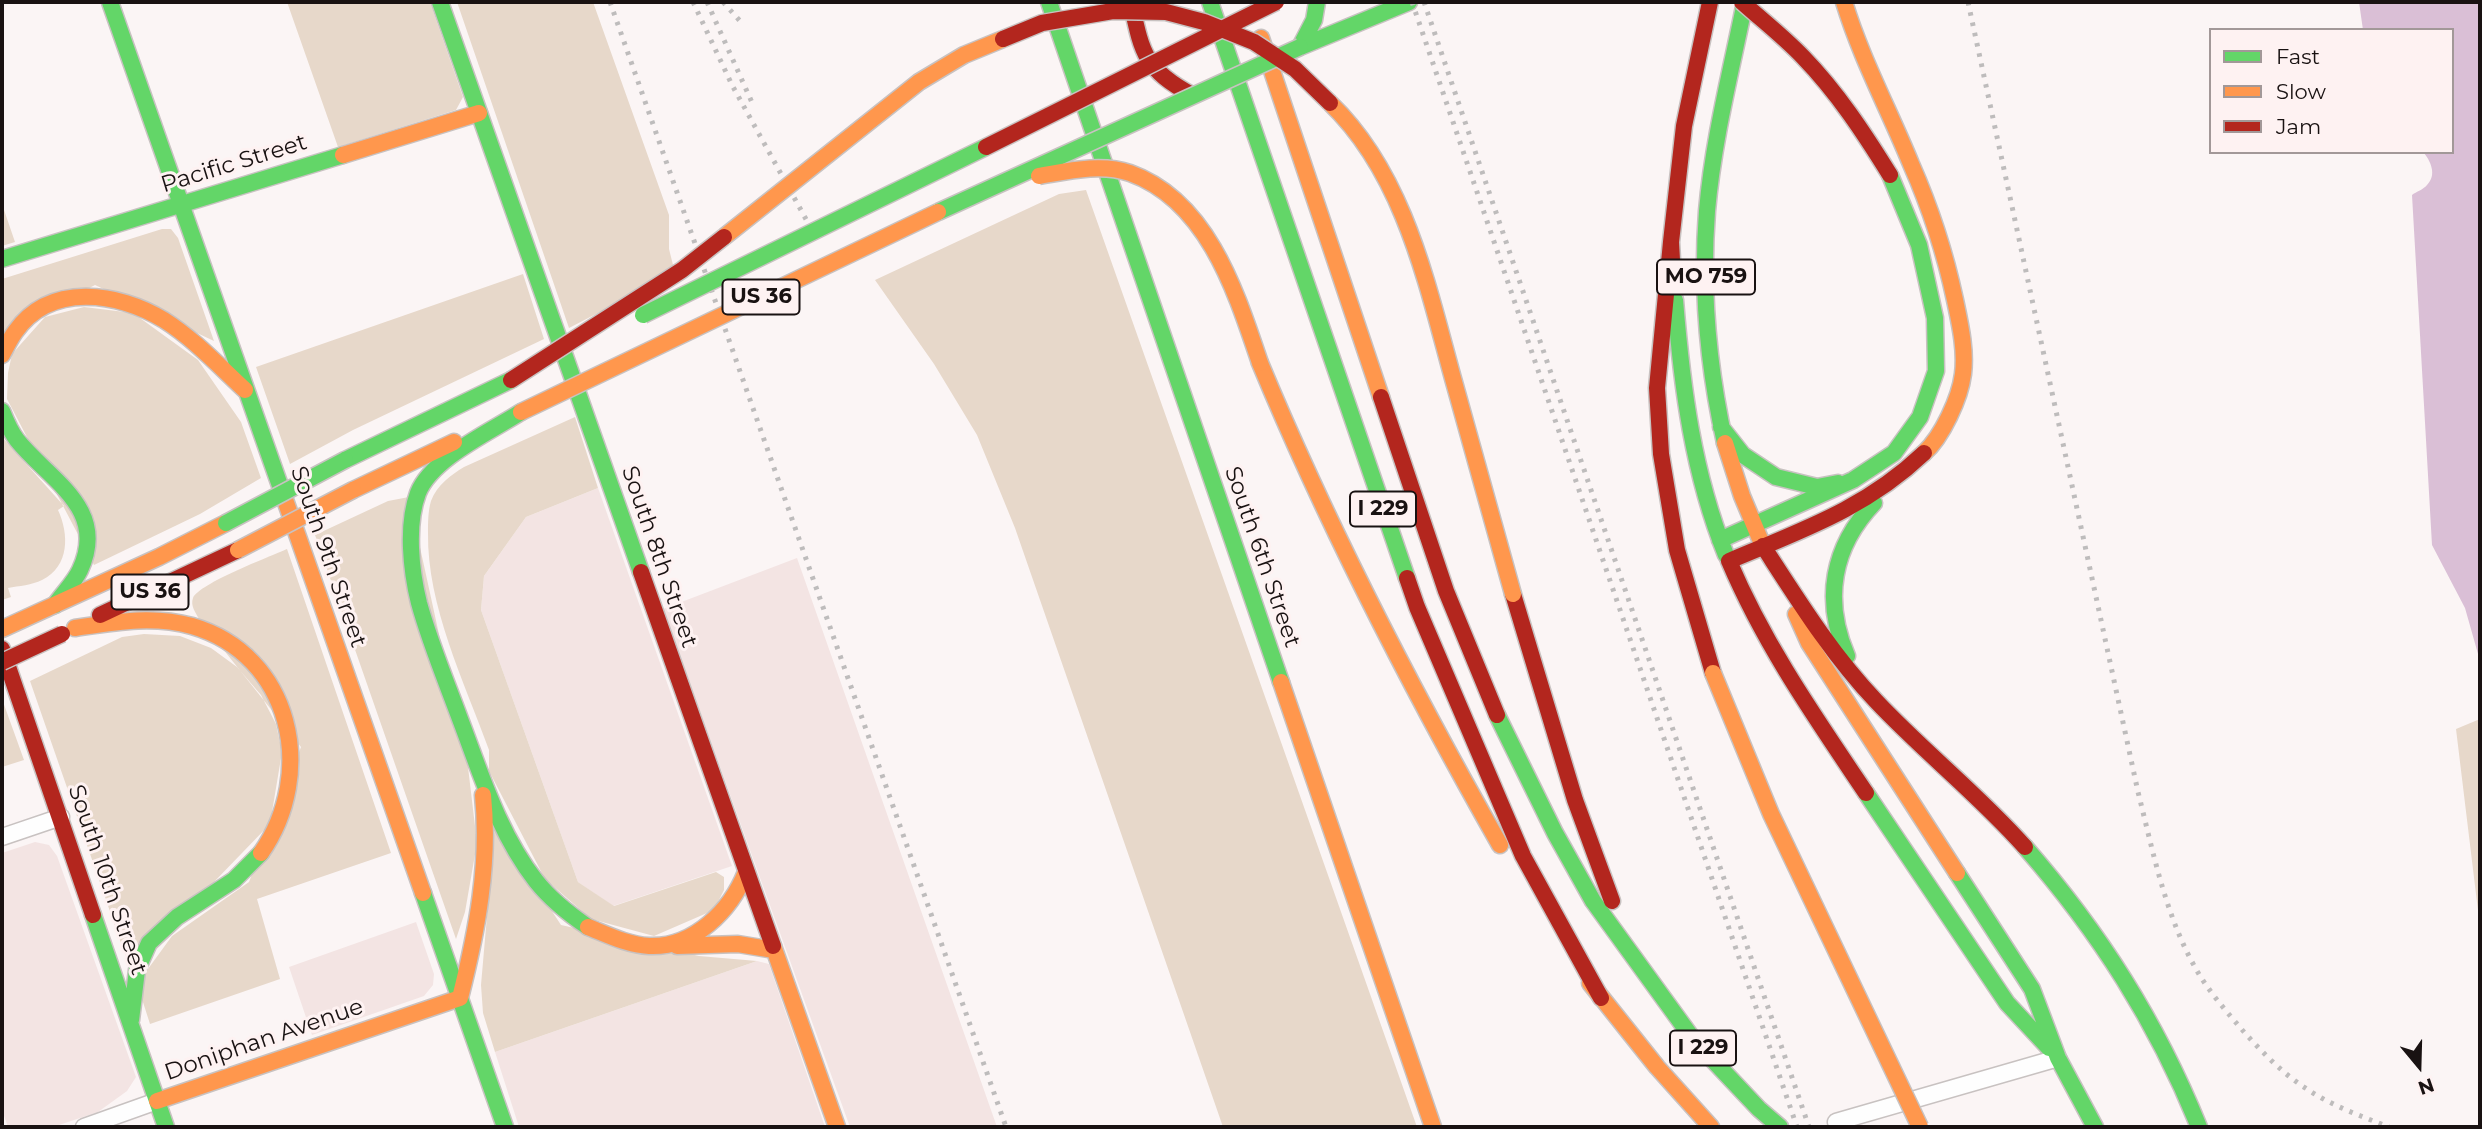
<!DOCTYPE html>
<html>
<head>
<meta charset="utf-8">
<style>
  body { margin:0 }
  #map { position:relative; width:2482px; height:1129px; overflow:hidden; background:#fbf5f5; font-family:Montserrat,sans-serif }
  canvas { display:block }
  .frame { position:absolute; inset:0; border:4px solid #191212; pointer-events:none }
  .legend { position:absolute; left:2209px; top:28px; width:245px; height:126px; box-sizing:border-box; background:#fef2f2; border:2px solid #a29898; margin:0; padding:9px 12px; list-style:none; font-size:21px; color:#191212 }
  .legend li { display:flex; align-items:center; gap:14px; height:35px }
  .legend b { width:35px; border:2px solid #a29898 }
  .north { position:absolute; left:2384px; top:1031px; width:70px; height:70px; -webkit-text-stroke:5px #fef2f2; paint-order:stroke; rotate:161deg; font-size:19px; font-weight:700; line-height:28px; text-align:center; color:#191212 }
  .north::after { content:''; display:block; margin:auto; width:24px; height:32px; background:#191212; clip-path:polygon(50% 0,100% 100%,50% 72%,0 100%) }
</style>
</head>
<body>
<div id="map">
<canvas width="2482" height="1129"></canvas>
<div class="frame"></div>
<ul class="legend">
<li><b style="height:9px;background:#63d668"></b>Fast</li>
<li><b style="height:9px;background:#ff974d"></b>Slow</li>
<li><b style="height:9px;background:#b3261e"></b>Jam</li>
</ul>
<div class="north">N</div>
</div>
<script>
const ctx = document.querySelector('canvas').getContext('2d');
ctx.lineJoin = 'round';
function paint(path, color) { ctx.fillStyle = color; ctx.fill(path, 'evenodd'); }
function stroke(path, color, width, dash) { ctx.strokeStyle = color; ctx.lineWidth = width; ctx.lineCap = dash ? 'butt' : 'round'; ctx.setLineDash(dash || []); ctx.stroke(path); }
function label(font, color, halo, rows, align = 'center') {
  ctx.font = font + ' Montserrat,sans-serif'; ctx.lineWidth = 6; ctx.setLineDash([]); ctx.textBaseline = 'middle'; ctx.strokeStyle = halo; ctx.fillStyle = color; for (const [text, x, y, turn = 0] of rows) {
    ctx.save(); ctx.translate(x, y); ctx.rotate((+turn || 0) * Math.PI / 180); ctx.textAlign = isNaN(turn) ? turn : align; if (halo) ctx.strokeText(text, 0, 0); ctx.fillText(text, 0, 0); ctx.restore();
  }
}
paint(new Path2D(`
  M598 488 732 866 613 906 578 882 481 610 484 576 526 517Z
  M797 558 997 1127H850L663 609Z
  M35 842 49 845 57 856 136 1077 127 1091 98 1112 53 1127H8L2 1110V853Z
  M416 922 434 974 433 985 424 996 312 1035 289 967Z
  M757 961 769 964 825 1127H519L495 1052Z`), '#f3e4e3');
paint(new Path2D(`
  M287 2H430L463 97 456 110 338 147Z
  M457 2H593L669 215V249L675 273 569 328Z
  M1086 190 1417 1127H1223L1015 528 977 435 934 364 875 280 1059 194Z
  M2 204 15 242 2 246Z
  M162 229H171L178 238 214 341 95 285 2 334V279Z
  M523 274 544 339 353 430 290 464 256 367Z
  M84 307 133 313 198 360 241 422 261 478 200 514 94 565 7 399 8 373 12 354 45 317Z
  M575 417 598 488 526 517 484 576 481 610 578 882 614 906 716 872 724 877V890L714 910 654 936 591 919 545 879 489 771V750C464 681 427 606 428 533 428 523 428 511 431 501 437 485 451 475 464 467Z
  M2 437 64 506 58 510C69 534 70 566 42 580 32 585 19 586 8 588L11 597 2 600Z
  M409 497 468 767 477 843 465 912 456 939 315 535 388 501Z
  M287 549 391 853 257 899 280 979 150 1024 142 999 145 973 172 936 249 882 301 747 199 619C196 613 190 606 193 598 200 583 269 557 287 549Z
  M144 634 180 636 211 648 237 667 261 695 276 724 282 752 270 824 130 969 30 681 122 637Z
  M2 699 24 760 2 767Z
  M2480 719V927L2456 729Z
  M495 824 561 925 699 956 757 961 495 1052 483 1013 481 985Z`), '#e7d8ca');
paint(new Path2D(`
  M2359 2H2480V661L2465 608 2432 545 2412 195C2416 192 2424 189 2427 185 2437 175 2431 161 2423 152H2452V30H2363Z`), '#dabfd6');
const street = new Path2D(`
  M2 837 61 817
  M1836 1122 2058 1058
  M84 1127 157 1101`);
const fast = new Path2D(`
  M110 2 284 497
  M440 2 641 572
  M1049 2 1281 682
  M1210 2 1407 578
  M1300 47 1409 2
  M1300 47 1314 20 1317 2
  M2 259 343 155
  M1675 300C1682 388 1693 473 1726 555
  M2 411C6 421 10 431 17 440 49 480 109 508 80 570 74 583 63 593 55 605
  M521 412C490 432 432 458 418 493 406 525 411 571 419 603 430 643 446 681 460 719 481 774 499 834 536 881 551 900 569 914 588 927
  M1721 427 1743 455 1776 477 1817 487 1838 483
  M1725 443C1708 367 1701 290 1707 211 1713 141 1731 71 1745 2
  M345 460 511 380
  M1720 540 1853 480 1894 453 1920 417 1936 371 1935 318 1919 245 1890 175
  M1847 656C1823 600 1832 547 1874 503
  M1497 715 1555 833 1593 901 1693 1039 1759 1109 1780 1127
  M1866 793 2007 1003 2049 1048
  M2025 847C2100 933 2156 1021 2199 1127
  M1957 873 2032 989 2058 1058 2095 1127
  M423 893 505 1127
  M93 915 166 1127
  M131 1020 137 970 149 943 177 917 234 880 261 853`);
const slow = new Path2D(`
  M1844 2C1861 58 1889 110 1911 164 1930 207 1945 253 1955 300 1960 324 1966 349 1963 374 1960 398 1942 437 1924 453
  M1261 38 1381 397
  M343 155 479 113
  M2 355C6 347 10 339 15 332 50 282 118 292 164 320 194 339 219 366 245 390
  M1260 363C1329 529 1411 688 1500 845
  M1725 443 1742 496 1760 539
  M353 490 454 442
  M284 497 423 893
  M1796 614 1809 643 1957 873
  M75 628C115 622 152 615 192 626 292 655 317 773 261 853
  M2 629 159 557 226 523
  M1281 682 1433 1127
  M588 927C608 935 628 945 649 946 694 948 731 910 746 872
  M677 946 738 944 774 950
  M773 946 837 1127
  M1590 983 1657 1067 1711 1127
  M460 998C477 931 490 864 483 795
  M157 1101 460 998`);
const jam = new Path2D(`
  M1131 2C1142 53 1144 69 1192 95
  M1671 242 1657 388 1661 454 1677 550 1713 673
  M1672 260 1671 242 1684 126 1710 2
  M1381 397 1446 591 1497 715
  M1763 546C1798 600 1832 655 1876 701 1924 752 1979 795 2025 847
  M1729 561C1765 646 1815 717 1866 793
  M1729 561C1802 530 1865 509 1924 453
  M641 572 773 946
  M1407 578 1417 607 1523 856 1601 998
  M1513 594 1575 800 1612 901
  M100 615 238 550
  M2 649 93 915`);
stroke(street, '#c8c2c1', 19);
stroke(fast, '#c8c2c1', 19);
stroke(slow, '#c8c2c1', 19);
stroke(jam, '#c8c2c1', 19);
stroke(street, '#fefefe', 16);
stroke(fast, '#63d668', 16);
stroke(slow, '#ff974d', 16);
stroke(jam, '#b3261e', 16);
stroke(new Path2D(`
  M610 2 1006 1127
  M693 2 732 85 807 221
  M707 2 754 107
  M723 2 740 21
  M1412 2 1797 1127
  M1424 2 1809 1127
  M1968 2 2138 792C2153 851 2165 915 2196 969 2209 992 2227 1012 2244 1032 2263 1053 2283 1074 2307 1089 2332 1106 2361 1116 2389 1127`), '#bebcbc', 5, [3.5, 7]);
const fastBridge = new Path2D(`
  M938 212 1300 47
  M643 315 986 147
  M226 523 345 460`);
const slowBridge = new Path2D(`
  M1330 103C1405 175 1427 285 1454 382 1474 453 1493 523 1513 594
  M1039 176C1068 171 1101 163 1130 173 1208 201 1236 292 1260 363
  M724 237 919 82 964 55 1003 39
  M521 412 938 212
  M238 550 353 490
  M1713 673 1771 814 1920 1127`);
const jamBridge = new Path2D(`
  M1742 2C1762 20 1784 37 1803 57 1837 92 1864 133 1890 175
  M1003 39 1042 23 1113 11 1166 12 1204 22 1254 42 1295 69 1330 103
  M986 147 1276 2
  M511 380 682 270 724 237
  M2 662 62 634`);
stroke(fastBridge, '#c8c2c1', 19, []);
stroke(slowBridge, '#c8c2c1', 19, []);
stroke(jamBridge, '#c8c2c1', 19, []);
stroke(fastBridge, '#63d668', 16);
stroke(slowBridge, '#ff974d', 16);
stroke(jamBridge, '#b3261e', 16);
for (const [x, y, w] of [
  [1706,277,98],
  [761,297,77],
  [1383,509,66],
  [150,592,77],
  [1703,1048,66]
]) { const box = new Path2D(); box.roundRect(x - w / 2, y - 17.5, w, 35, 5); ctx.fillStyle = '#fef2f2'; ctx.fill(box); stroke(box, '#191212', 2); }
label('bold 21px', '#191212', null, [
  ["MO 759",1706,277],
  ["US 36",761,297],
  ["I 229",1383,509],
  ["US 36",150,592],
  ["I 229",1703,1048]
]);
label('23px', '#191212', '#fef2f2', [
  ["Pacific Street",234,164,-17],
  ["South 9th Street",328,557,71],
  ["South 8th Street",659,557,71],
  ["South 6th Street",1262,557,71],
  ["South 10th Street",107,880,71],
  ["Doniphan Avenue",264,1040,-19]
]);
</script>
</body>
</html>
